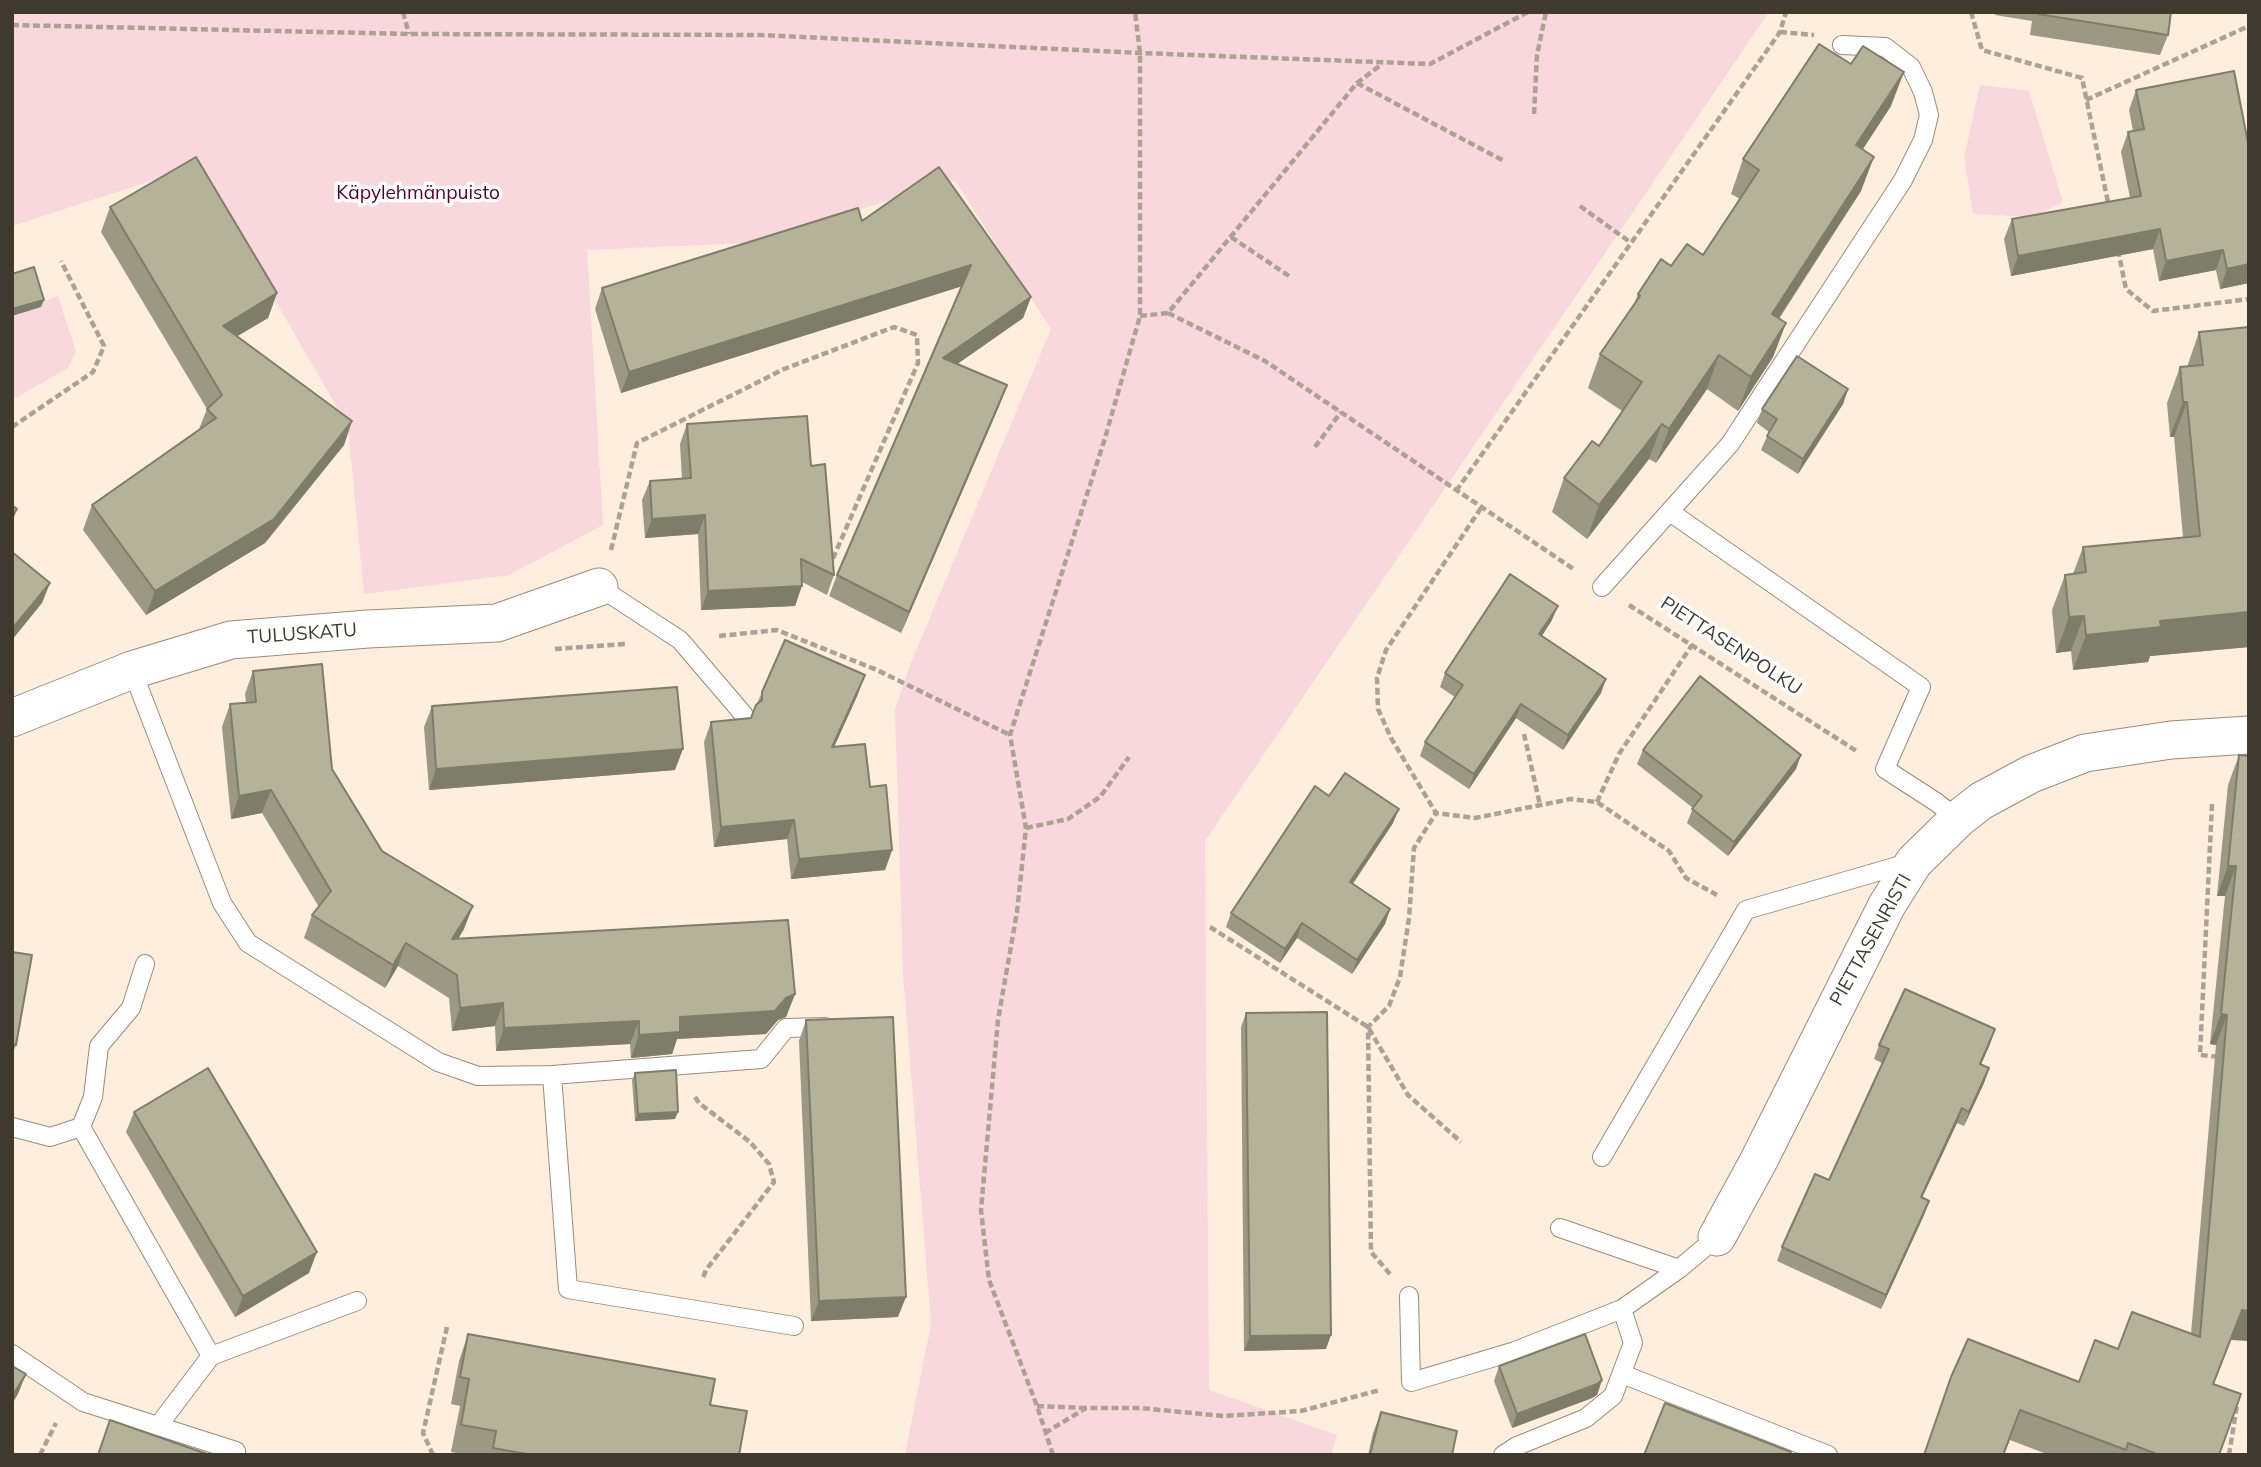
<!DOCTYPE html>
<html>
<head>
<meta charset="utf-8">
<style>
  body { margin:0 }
  #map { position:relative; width:2261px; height:1467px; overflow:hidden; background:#fdeedd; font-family:Mulish,sans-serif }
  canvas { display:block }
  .frame { position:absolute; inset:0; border:14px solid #403930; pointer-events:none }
</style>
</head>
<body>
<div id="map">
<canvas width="2261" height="1467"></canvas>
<div class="frame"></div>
</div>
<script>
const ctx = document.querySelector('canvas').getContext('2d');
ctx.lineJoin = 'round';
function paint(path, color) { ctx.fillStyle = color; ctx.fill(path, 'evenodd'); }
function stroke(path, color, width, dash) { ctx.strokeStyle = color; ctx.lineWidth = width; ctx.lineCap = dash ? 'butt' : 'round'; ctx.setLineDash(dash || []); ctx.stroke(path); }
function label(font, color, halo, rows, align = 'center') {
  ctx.font = font + ' Mulish,sans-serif'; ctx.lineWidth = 7; ctx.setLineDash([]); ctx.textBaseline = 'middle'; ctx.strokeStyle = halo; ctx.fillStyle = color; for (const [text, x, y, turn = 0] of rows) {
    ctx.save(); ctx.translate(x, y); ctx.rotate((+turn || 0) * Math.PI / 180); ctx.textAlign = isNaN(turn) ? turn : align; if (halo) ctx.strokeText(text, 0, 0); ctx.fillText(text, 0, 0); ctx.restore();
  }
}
paint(new Path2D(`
  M12 12H1769L1205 841 1209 1390 1337 1435 1331 1455H905L931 1324 903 973 895 709 910 665 1051 329 955 181 747 243 587 250 603 525 509 575 364 594 348 426 197 166 12 226Z
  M1980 85 2029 91 2063 202 2033 217 1973 214 1964 157Z
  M58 296 76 351 68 368 12 400V315Z`), '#f8d8dd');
const service = new Path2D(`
  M1670 512 1921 687 1885 769 1936 802 1958 819
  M599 587 680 640 744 715
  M1602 587 1730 444 1903 180 1923 140 1929 115 1923 92 1911 67 1885 47 1842 45
  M132 670 222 903 248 943 438 1062 478 1076 552 1075 761 1059 786 1028 825 1027
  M552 1075 568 1289 794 1326
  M12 1127 50 1137 81 1127 211 1356
  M81 1127 93 1097 99 1046 131 1008 145 964
  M1602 1157 1746 910 1908 863
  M1560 1228 1679 1269
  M1409 1296 1411 1382 1515 1351 1622 1309 1679 1269 1717 1237
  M12 1354 83 1402 236 1451
  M1622 1374 1828 1455
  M158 1426 211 1356 357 1301
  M1503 1455 1517 1446 1586 1418 1613 1396 1633 1343 1622 1309`);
const minor = new Path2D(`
  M12 718 132 670 231 640 368 629 497 623 599 587
  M1717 1237 1758 1162 1887 905 1914 862 1958 819 1981 801 2031 774 2085 753 2171 740 2249 735`);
stroke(service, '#9c8b77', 20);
stroke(minor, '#9c8b77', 39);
stroke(new Path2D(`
  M403 12 409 34
  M1971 12 1982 50 2082 78 2109 207
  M12 25 409 34 760 35 1140 53 1430 64 1528 12
  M1780 32 1814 35
  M1357 83 1504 161
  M2086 100 2249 26
  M1534 114 1537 55 1546 12
  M1580 206 1630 242
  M1231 237 1289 276
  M2118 250 2126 289 2153 311 2249 299
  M1168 313 1265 361 1575 570
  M1140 316 1168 313 1357 83 1382 64
  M12 427 93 372 104 346 61 261
  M1315 447 1341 412
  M1456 491 1780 32 1786 12
  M1481 508 1386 650 1377 678 1378 709 1391 738 1436 813 1475 818 1571 799 1597 802 1669 851 1686 878 1717 895
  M611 550 637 443 784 369 894 327 917 335 918 363 831 563
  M1629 605 1858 752
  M719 636 777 630 877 670 1010 735
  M555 649 626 644
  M1524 734 1540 805
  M1597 802 1619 754 1692 645
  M2212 804 2200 1055 2220 1057
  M1026 828 1068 819 1100 797 1129 757
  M1210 927 1368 1027 1408 1095 1461 1142
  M695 1097 699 1103 750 1142 769 1164 774 1182 706 1270 703 1278
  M1390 1274 1371 1252 1368 1027 1389 1006 1400 977 1409 918 1414 848 1436 813
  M1037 1406 1086 1408
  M1045 1433 1086 1408H1141L1223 1416 1301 1411 1380 1390
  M40 1455 56 1423
  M433 1455 423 1433 447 1327
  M1053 1455 1037 1406 989 1280 981 1210 998 1020 1017 912 1026 828 1010 735 1105 438 1140 316V53L1135 12
  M2229 1455 2237 1405`), '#ada194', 4.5, [7, 3.5]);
stroke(service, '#fff', 18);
stroke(minor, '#fff', 37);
paint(new Path2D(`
  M1996 12H2171L2168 35 2160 55 2030 35 2032 21 1995 15Z
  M2136 90 2249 283 2220 289 2216 270 2159 281 2153 249 2011 276 2004 239 2012 219 2130 198 2121 152 2128 132 2133 131 2129 110Z
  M1891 106 1863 149 1861 191 1779 319 1786 323 1773 357 1738 411 1707 389 1656 463 1649 459 1587 539 1552 512 1564 478 1599 446 1622 411 1588 388 1600 354 1634 304 1638 294 1671 266 1703 255 1740 199 1731 194 1743 159Z
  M110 207 277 293 268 318 237 336 352 421 344 445 265 543 146 615 83 530 92 505 199 429 207 409 101 232Z
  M862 221 1031 297 1023 318 957 364 999 406 901 633 829 596 837 575 961 286 621 393 595 309 602 288Z
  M2249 327V647L2150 656 2148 662 2073 670 2071 651 2056 653 2052 610 2065 575 2073 574 2083 547 2183 537 2174 437H2170L2167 403 2180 367H2187L2199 332Z
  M1848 389 1843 404 1798 474 1761 450 1769 432 1757 423 1762 409Z
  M687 424 811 466 834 575 827 595 802 582 795 606 701 610 698 534 645 538 642 500 650 481 682 479 680 444Z
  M1552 620 1542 636 1601 693 1563 750 1516 718 1469 789 1420 756 1425 742 1455 697 1440 687 1445 673Z
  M253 671 332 769 382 851 464 929 458 939 795 994 786 1017 778 1020 766 1034 677 1039 672 1054 631 1058 630 1044 496 1051 495 1026 452 1031 449 998 398 966 385 988 304 938 312 915 319 907 262 813 231 819 222 727 230 704 246 703 245 694Z
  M762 692 858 694 834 747 870 787 892 850 885 870 791 879 787 839 714 847 704 742 711 722 751 718Z
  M432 706 675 770 429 790 424 727Z
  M1643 750 1796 769 1728 856 1687 823 1693 808 1637 764Z
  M2239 755 2231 1340 2214 1384 2219 1455H2049L2010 1440 2004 1455H1924L2079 1382 2118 1349 2191 1334 2216 1045 2210 1044 2225 896H2217L2228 785Z
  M1329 796 1393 823 1353 884 1390 909 1385 924 1352 974 1297 938 1280 963 1226 927 1231 913Z
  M12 952 16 1045 12 1055Z
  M1246 1013 1326 1349 1244 1351 1241 1027Z
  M806 1020 898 1317 811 1321 799 1041Z
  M1990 1044 1981 1064 1989 1068 1984 1083 1964 1126 1957 1123 1922 1197 1929 1201 1924 1215 1881 1309 1777 1261 1782 1247 1829 1180 1882 1063 1874 1059 1879 1045Z
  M635 1073 675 1119 635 1121 632 1080Z
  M134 1112 309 1273 235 1317 126 1132Z
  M468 1334 710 1405 739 1455H469L451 1452 460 1406 451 1404 459 1361Z
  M1499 1366 1602 1380 1597 1395 1592 1398 1512 1428 1494 1381Z
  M1381 1412 1452 1455H1368L1373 1433Z`), '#9b9983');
paint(new Path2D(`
  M1904 72 1891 106 1843 179 1856 145Z
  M1874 157 1861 191 1759 348 1772 314Z
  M2160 229 2153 249 2011 276 2018 256Z
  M2223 250 2216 270 2159 281 2166 261Z
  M2249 264V283L2220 289 2227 269Z
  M971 265 963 286 621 393 629 372Z
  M277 293 268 318 214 350 223 326Z
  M1031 297 1023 318 936 379 943 358Z
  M44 300 41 307 12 316V309Z
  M1786 323 1773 357 1738 411 1751 377Z
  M1719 355 1707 389 1656 463 1669 429Z
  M1007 385 999 406 901 633 909 612Z
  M1848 389 1843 404 1798 474 1803 459Z
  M2183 402H2187L2174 437H2170Z
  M352 421 344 445 265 543 146 615 155 591Z
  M1662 424 1649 459 1587 539 1599 505Z
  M17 509 12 523V515Z
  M705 515 698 534 645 538 652 519Z
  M50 583 42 603 12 640V629Z
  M802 586 795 606 701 610 708 591Z
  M1558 606 1552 620 1533 649 1539 634Z
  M2249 612V647L2150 656 2148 662 2073 670 2086 635 2160 621Z
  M2084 616 2071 651 2056 653 2069 617Z
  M865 675 858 694 825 767 832 747Z
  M1606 679 1601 693 1563 750 1568 735Z
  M1521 704 1516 718 1469 789 1474 774Z
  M683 749 675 770 429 790 436 769Z
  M1801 755 1796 769 1728 856 1734 842Z
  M271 790 262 813 231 819 239 796Z
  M1399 809 1393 823 1344 896 1350 882Z
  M794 820 787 839 714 847 721 827Z
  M892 850 885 870 791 879 799 859Z
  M2228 866H2236L2225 896H2217Z
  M473 906 464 929 444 962 452 939Z
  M1390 909 1385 924 1352 974 1357 960Z
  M1302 923 1297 938 1280 963 1285 949Z
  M406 943 398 966 385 988 393 965Z
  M795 994 786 1017 778 1020 766 1034 677 1039 672 1054 631 1058 639 1035 680 1017 786 998Z
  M503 1003 495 1026 452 1031 460 1008Z
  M2221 1014 2227 1015 2216 1045 2210 1044Z
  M639 1021 630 1044 496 1051 504 1028Z
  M1995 1029 1990 1044 1975 1078 1980 1064Z
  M1989 1068 1984 1083 1964 1126 1969 1112Z
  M1962 1108 1957 1123 1916 1211 1921 1197Z
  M678 1112 675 1119 635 1121 638 1114Z
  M1929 1201 1924 1215 1881 1309 1886 1295Z
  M317 1252 309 1273 235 1317 243 1296Z
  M906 1297 898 1317 811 1321 819 1301Z
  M2242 1310 2249 1311V1341L2231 1340 2202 1413Z
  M1331 1335 1326 1349 1244 1351 1250 1336Z
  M26 1374 18 1394 12 1404V1396Z
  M1602 1380 1597 1395 1592 1398 1512 1428 1517 1414Z`), '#7e7d6a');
const building = new Path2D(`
  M2038 12H2171L2168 35 2038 14Z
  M1819 44 1851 64 1863 46 1904 72 1856 145 1874 157 1772 314 1786 323 1751 377 1719 355 1669 429 1662 424 1599 505 1564 478 1592 441 1599 446 1642 382 1600 354 1640 296 1638 294 1661 259 1671 266 1687 244 1703 255 1759 170 1743 159Z
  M2234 71 2249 148V264L2227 269 2223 250 2166 261 2160 229 2018 256 2012 219 2141 196 2128 132 2144 129 2136 90Z
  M196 157 277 293 223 326 352 421 274 519 155 591 92 505 216 418 207 409 222 395 110 207Z
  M939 167 1031 297 943 358 1007 385 909 612 837 575 971 265 629 372 602 288 858 208 862 221Z
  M34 267 44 300 12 309V274Z
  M2249 327V612L2160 621 2161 627 2086 635 2084 616 2069 617 2065 575 2086 572 2083 547 2200 536 2187 402H2183L2180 367 2203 365 2199 332Z
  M1797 356 1848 389 1803 459 1767 436 1777 419 1762 409Z
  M807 416 811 466 825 464 834 575 801 559 802 586 708 591 705 515 652 519 650 481 691 478 687 424Z
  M12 505 17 509 12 515Z
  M12 552 50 583 12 629Z
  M1510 574 1558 606 1539 634 1606 679 1568 735 1521 704 1474 774 1425 742 1463 685 1445 673Z
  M785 640 865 675 832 747 865 744 870 787 886 785 892 850 799 859 794 820 721 827 711 722 751 718 756 705 762 700V692Z
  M322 664 332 769 382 851 473 906 452 939 788 920 795 994 786 998 775 1011 680 1017V1032L639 1035V1021L504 1028 503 1003 460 1008 457 975 406 943 393 965 312 915 331 891 271 790 239 796 230 704 256 702 253 671Z
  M1700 676 1801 755 1734 842 1692 809 1702 796 1643 750Z
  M677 687 683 749 436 769 432 706Z
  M2239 755 2249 756V1311L2242 1310 2213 1384 2241 1394 2219 1455H2197L2194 1454V1455H2159L2128 1443 2126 1450 2020 1410 2003 1455H1924L1951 1377 1968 1339 2079 1382 2095 1340 2118 1349 2132 1312 2200 1337 2227 1015 2221 1014 2236 866H2228Z
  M1345 773 1399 809 1350 882 1390 909 1357 960 1302 923 1285 949 1231 913 1315 786 1329 796Z
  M12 952 32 955 16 1045 12 1044Z
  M1905 989 1995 1029 1980 1064 1989 1068 1969 1112 1962 1108 1921 1197 1929 1201 1886 1295 1782 1247 1815 1174 1829 1180 1889 1049 1879 1045Z
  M1327 1012 1331 1335 1250 1336 1246 1013Z
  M893 1017 906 1297 819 1301 806 1020Z
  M208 1068 317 1252 243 1296 134 1112Z
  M676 1070 678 1112 638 1114 635 1073Z
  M468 1334 715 1379 710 1405 747 1411 739 1455H532L493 1448 496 1431 461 1425 469 1379 460 1377Z
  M1585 1334 1602 1380 1597 1384 1517 1414 1499 1366Z
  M12 1366 26 1374 12 1396Z
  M1665 1403 1791 1452 1790 1454 1793 1455H1644Z
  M1381 1412 1457 1431 1452 1455H1370Z
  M110 1420 210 1455H98Z`);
paint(building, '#b4b298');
stroke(building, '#7e7d6a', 2);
label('19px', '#590022', '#fff', [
  ["Käpylehmänpuisto",418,193]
]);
label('19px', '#403930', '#fff', [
  ["TULUSKATU",302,634,-4],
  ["PIETTASENPOLKU",1731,646,33],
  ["PIETTASENRISTI",1871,940,-61]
]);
</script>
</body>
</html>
